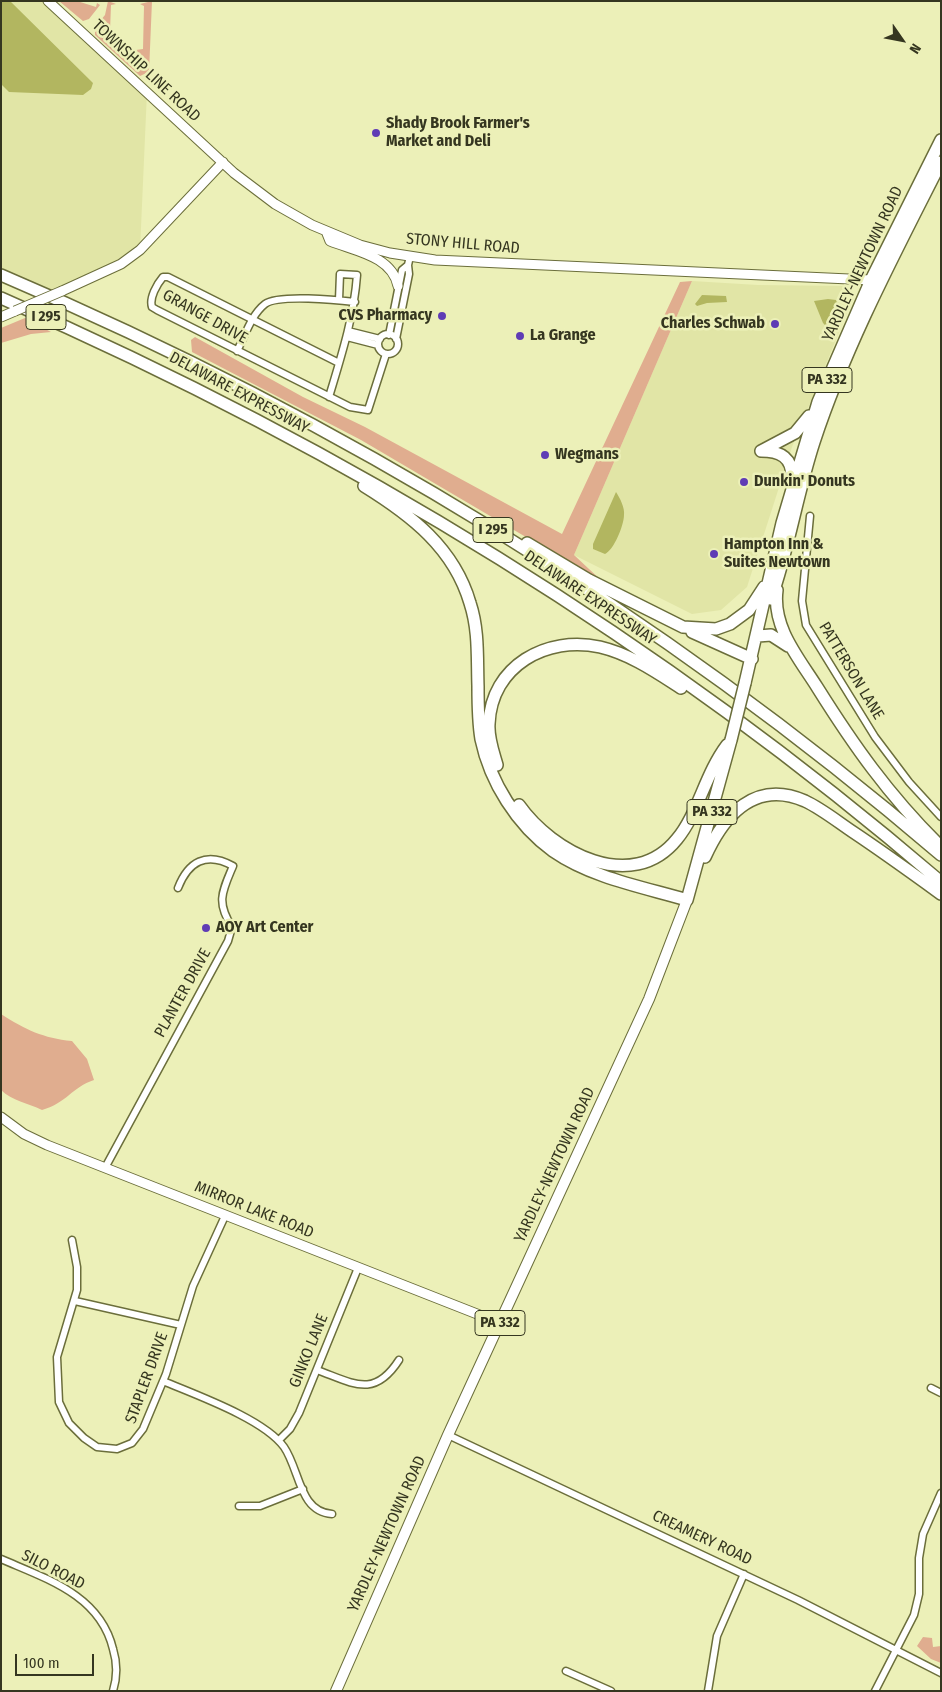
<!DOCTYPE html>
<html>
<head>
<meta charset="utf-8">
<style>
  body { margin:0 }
  #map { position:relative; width:942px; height:1692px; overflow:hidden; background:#ecf0b8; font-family:"Fira Sans Condensed",sans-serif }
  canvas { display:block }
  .frame { position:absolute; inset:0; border:2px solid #353620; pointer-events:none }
  .north { position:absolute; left:877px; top:15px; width:50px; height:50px; -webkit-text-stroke:4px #ecf0b8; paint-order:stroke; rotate:123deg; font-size:14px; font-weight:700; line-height:20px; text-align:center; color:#353620 }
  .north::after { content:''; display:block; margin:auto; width:18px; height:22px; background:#353620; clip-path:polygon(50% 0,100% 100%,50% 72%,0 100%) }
  .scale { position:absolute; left:15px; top:1654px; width:79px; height:22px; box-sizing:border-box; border:2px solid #353620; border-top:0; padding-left:6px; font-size:15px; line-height:18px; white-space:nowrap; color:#353620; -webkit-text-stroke:4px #ecf0b8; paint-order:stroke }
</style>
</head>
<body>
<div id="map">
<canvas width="942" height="1692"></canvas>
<div class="frame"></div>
<div class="north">N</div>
<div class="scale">100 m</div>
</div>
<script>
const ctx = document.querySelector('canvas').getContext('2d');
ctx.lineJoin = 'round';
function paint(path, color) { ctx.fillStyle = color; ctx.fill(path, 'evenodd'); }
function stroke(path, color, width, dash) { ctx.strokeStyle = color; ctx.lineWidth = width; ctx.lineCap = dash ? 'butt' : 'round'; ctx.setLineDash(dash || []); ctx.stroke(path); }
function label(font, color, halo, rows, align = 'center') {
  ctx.font = font + ' "Fira Sans Condensed",sans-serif'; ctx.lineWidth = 5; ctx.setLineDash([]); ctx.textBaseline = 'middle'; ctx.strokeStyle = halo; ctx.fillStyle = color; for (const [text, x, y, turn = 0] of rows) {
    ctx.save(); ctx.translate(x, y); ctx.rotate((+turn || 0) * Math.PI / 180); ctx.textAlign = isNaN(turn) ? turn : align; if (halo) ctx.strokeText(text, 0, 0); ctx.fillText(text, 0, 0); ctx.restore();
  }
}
paint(new Path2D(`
  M1 1H48L147 92 140 250 49 296 1 275Z
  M692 281 758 285 844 286 854 296 792 447 747 587 721 610 692 614 574 555Z`), '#e1e5a6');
paint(new Path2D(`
  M59 1H77L96 7 97 3 100 5 89 19 83 21Z
  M108 1 116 4 111 5 110 31 115 32 113 36 132 54 136 50 143 49 144 6 140 4 152 1 149 72 140 76 95 35V27L105 15Z
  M692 281 574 555 604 583 361 440 192 352 191 340 195 337 303 397 365 427 562 534 680 282Z
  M25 318 51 332 31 334 1 343V328Z
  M1 1014C26 1030 43 1038 72 1041L87 1059 94 1080C72 1087 67 1103 42 1110 28 1103 12 1101 1 1090Z
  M923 1637 932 1638 933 1647 941 1646V1663L931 1659 917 1646Z`), '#e0ad8f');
paint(new Path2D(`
  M1 1 11 2 93 83 91 89 83 95 9 92 1 84Z
  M702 295 726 296 727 302 707 303 697 306 695 304Z
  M828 299 836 300 837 303 826 326 823 323 814 301Z
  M616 492C620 498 625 508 624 515 624 525 614 550 605 554L593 549V544Z`), '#b2b660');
const street = new Path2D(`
  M348 331 380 339
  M378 344a10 10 0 1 1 20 0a10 10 0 1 1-20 0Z
  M389 335 402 270 408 265
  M347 337 378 345
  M396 339 409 274 408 265 410 256
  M237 351C245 336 251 315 265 304 278 294 338 300 355 302
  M339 363 168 277H163C157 284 149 298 152 307L157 310 350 407 368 410 386 354
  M329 397C341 357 354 317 357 275L340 274 339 300
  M810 516 802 601 806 625 875 737 909 782 941 817
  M106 1166 228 941 232 927C216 902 222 892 233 866 206 851 188 862 178 888
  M72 1240 77 1267V1290L57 1357 59 1402 69 1423 84 1438 97 1447 117 1449 132 1443 143 1429 166 1374 193 1286 225 1216
  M75 1301 181 1325
  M317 1370C353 1383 374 1399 399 1360
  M163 1381C196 1395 264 1419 284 1447 300 1470 299 1512 332 1514
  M931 1388 941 1393
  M448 1435 798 1600 941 1673
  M279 1440 290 1429 299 1413 358 1268
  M239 1506H260L303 1489
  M1 1559C47 1579 100 1595 113 1649 117 1662 117 1678 113 1691
  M566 1671 611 1691
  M708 1691 717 1636 744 1574
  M875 1691 914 1615 919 1594V1558L923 1534 941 1493`);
const secondary = new Path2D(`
  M48 1 234 173 275 204 312 225 360 245 390 253 435 260 871 280 876 282
  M326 231 330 241C355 251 392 256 398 286
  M62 291 121 264 140 250 223 162
  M1 317 15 311
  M1 1117 24 1134 47 1145 500 1323`);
const primary = new Path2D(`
  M336 1691 448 1435 649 999 687 900`);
const highway = new Path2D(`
  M1 275C340 419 661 615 941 855
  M1 298C341 446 659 640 941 882
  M761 451 795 433 809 416
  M761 451C780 451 792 457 792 477
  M364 486C411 515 454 548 470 603 479 630 477 658 478 686 478 703 478 721 481 739 490 782 517 825 553 851 592 878 643 887 687 900L731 740
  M527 543 589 580 683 627 716 629 730 624 749 610 764 587
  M777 590C772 627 798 657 817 687 854 746 888 794 938 844
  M771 599C789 548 797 494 814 442 846 345 895 253 941 162
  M692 632 752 659
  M758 636 771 635 788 646
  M745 683 782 523 818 402 871 280 941 140
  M497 765C493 751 488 738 489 724 491 666 547 635 600 647 630 654 656 672 681 688
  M519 805C552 852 632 895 677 839 698 814 705 774 727 745
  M705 857C724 815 755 779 805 801 822 809 838 822 853 832 883 852 912 873 941 894`);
stroke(street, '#6b6e3b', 9);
stroke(secondary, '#6b6e3b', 11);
stroke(primary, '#6b6e3b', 12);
stroke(highway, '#6b6e3b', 14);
stroke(street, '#fff', 6);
stroke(secondary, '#fff', 9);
stroke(primary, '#fff', 10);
stroke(highway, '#fff', 11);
const secondaryBridge = new Path2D(`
  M15 311 62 291`);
const highwayBridge = new Path2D(`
  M731 740 745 683`);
stroke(secondaryBridge, '#6b6e3b', 11, []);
stroke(highwayBridge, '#6b6e3b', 14, []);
stroke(secondaryBridge, '#fff', 9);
stroke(highwayBridge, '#fff', 11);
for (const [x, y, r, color] of [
  [376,133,5,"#5f3cb5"],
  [442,316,5,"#5f3cb5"],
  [775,324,5,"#5f3cb5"],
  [520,336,5,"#5f3cb5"],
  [545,455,5,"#5f3cb5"],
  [744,482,5,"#5f3cb5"],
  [714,554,5,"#5f3cb5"],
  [206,928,5,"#5f3cb5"]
]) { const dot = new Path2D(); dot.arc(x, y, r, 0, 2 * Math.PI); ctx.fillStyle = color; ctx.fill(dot); stroke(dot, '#ecf0b8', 2); }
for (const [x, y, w] of [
  [46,317,40],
  [827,380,50],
  [493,530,40],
  [712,812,50],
  [500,1323,50]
]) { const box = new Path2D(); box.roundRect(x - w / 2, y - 12.5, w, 25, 4); ctx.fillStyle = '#ecf0b8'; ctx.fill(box); stroke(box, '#353620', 1); }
label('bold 15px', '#353620', null, [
  ["I 295",46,317],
  ["PA 332",827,380],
  ["I 295",493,530],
  ["PA 332",712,812],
  ["PA 332",500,1323]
]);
label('16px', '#353620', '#ecf0b8', [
  ["TOWNSHIP LINE ROAD",146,71,43],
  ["STONY HILL ROAD",463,244,5],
  ["YARDLEY-NEWTOWN ROAD",863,264,-65],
  ["GRANGE DRIVE",205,317,29],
  ["DELAWARE EXPRESSWAY",239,393,28],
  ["DELAWARE EXPRESSWAY",590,598,34],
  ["PATTERSON LANE",851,671,59],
  ["PLANTER DRIVE",183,993,-61],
  ["YARDLEY-NEWTOWN ROAD",555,1165,-65],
  ["MIRROR LAKE ROAD",254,1210,22],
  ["GINKO LANE",309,1351,-68],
  ["STAPLER DRIVE",147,1378,-70],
  ["YARDLEY-NEWTOWN ROAD",387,1534,-66],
  ["CREAMERY ROAD",702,1538,25],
  ["SILO ROAD",53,1570,27]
]);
label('bold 16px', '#353620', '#ecf0b8', [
  ["Shady Brook Farmer's",386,124],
  ["Market and Deli",386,142],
  ["CVS Pharmacy",432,316,"right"],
  ["Charles Schwab",765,324,"right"],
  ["La Grange",530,336],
  ["Wegmans",555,455],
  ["Dunkin' Donuts",754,482],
  ["Hampton Inn &",724,545],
  ["Suites Newtown",724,563],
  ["AOY Art Center",216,928]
], 'left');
</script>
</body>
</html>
